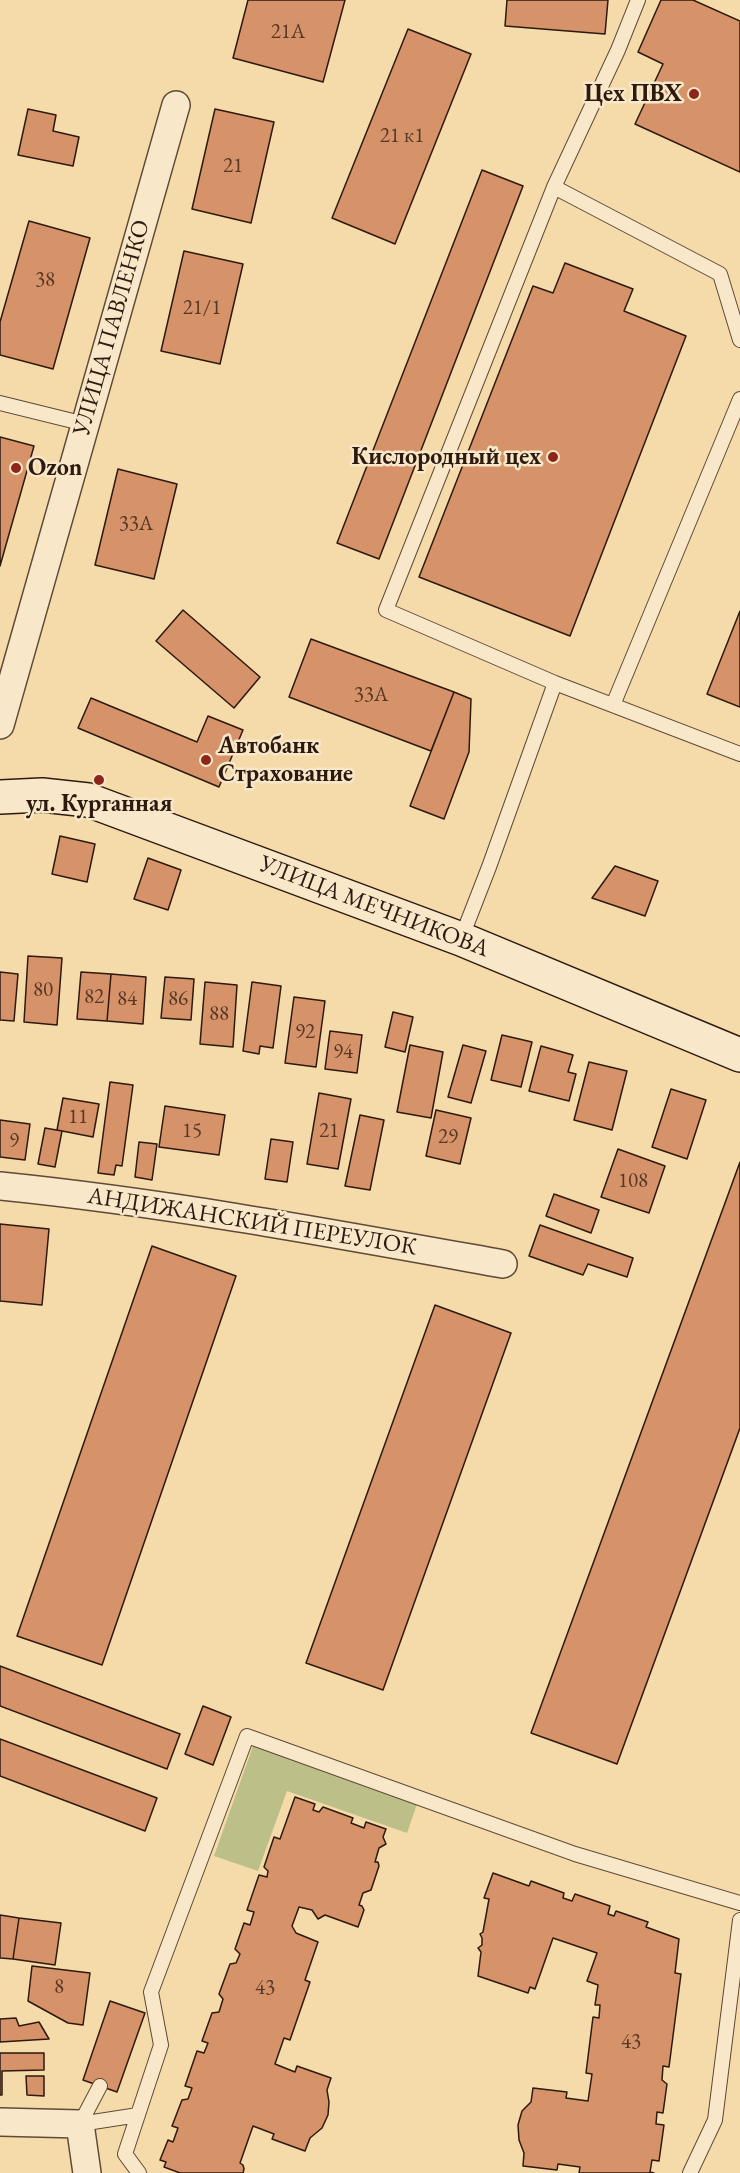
<!DOCTYPE html>
<html>
<head>
<meta charset="utf-8">
<style>
  body { margin:0 }
  canvas { display:block; background:#f5daaa }
</style>
</head>
<body>
<canvas width="740" height="2173"></canvas>
<script>
const ctx = document.querySelector('canvas').getContext('2d');
ctx.lineJoin = 'round';
function paint(path, color) { ctx.fillStyle = color; ctx.fill(path, 'evenodd'); }
function stroke(path, color, width, dash) { ctx.strokeStyle = color; ctx.lineWidth = width; ctx.lineCap = dash ? 'butt' : 'round'; ctx.setLineDash(dash || []); ctx.stroke(path); }
function label(font, color, halo, rows, align = 'center') {
  ctx.font = font + ' "EB Garamond",serif'; ctx.lineWidth = 5; ctx.setLineDash([]); ctx.textBaseline = 'middle'; ctx.strokeStyle = halo; ctx.fillStyle = color; for (const [text, x, y, turn = 0] of rows) {
    ctx.save(); ctx.translate(x, y); ctx.rotate((+turn || 0) * Math.PI / 180); ctx.textAlign = isNaN(turn) ? turn : align; if (halo) ctx.strokeText(text, 0, 0); ctx.fillText(text, 0, 0); ctx.restore();
  }
}
paint(new Path2D(`
  M253 1746 417 1804 407 1833 287 1791 258 1871 214 1856Z`), '#bcc088');
const building = new Path2D(`
  M248 0H345L323 82 233 58Z
  M507 0H608L605 34 505 26Z
  M661 0H693L740 21V172L635 124 663 64 638 52Z
  M408 29 471 54 395 244 332 218Z
  M28 109 56 115 53 131 79 137 73 166 18 155Z
  M215 109 274 122 251 223 192 209Z
  M482 170 523 186 379 559 337 543Z
  M29 221 90 238 53 369 0 355V322Z
  M184 251 243 264 220 364 161 351Z
  M565 263 633 289 624 311 686 336 570 636 419 577 533 286 553 293Z
  M0 437 34 446 0 566Z
  M118 469 177 484 154 579 95 565Z
  M183 610 260 677 234 708 156 641Z
  M740 611V707L707 694Z
  M311 639 454 692 431 751 289 697Z
  M454 692 471 699 469 752 444 819 410 806Z
  M91 698 197 742 208 716 243 730 219 787 78 728Z
  M60 836 95 844 87 882 52 874Z
  M148 858 181 870 168 910 134 899Z
  M615 866 658 881 645 916 592 898Z
  M28 956 62 958 57 1025 24 1022Z
  M0 972 18 974 14 1021 0 1020Z
  M81 972 111 974 107 1021 77 1019Z
  M111 974 146 977 143 1024 107 1021Z
  M165 977 194 979 191 1020 161 1018Z
  M205 982 237 985 233 1047 200 1044Z
  M252 982 281 986 273 1048 260 1046 259 1054 243 1051Z
  M294 997 325 1001 316 1067 285 1063Z
  M393 1012 413 1017 405 1052 385 1047Z
  M330 1031 362 1035 357 1073 325 1069Z
  M502 1035 532 1042 521 1087 491 1080Z
  M410 1045 443 1052 431 1118 397 1112Z
  M463 1045 486 1051 471 1103 448 1097Z
  M541 1046 573 1055 568 1072 576 1074 569 1101 529 1091Z
  M589 1062 627 1071 612 1130 574 1120Z
  M110 1082 133 1085 122 1166 116 1165 114 1175 98 1173Z
  M671 1089 706 1100 687 1159 652 1147Z
  M319 1093 351 1099 338 1169 307 1164Z
  M63 1098 99 1104 93 1137 57 1130Z
  M165 1106 225 1115 219 1155 159 1147Z
  M436 1110 471 1118 460 1164 426 1156Z
  M360 1115 384 1120 370 1190 345 1186Z
  M0 1120 30 1124 25 1160 0 1157Z
  M45 1128 62 1131 55 1167 38 1164Z
  M271 1139 293 1142 287 1182 265 1179Z
  M139 1142 157 1144 152 1180 135 1177Z
  M618 1149 665 1166 649 1213 601 1197Z
  M740 1162V1428L617 1764 531 1733Z
  M554 1194 599 1210 591 1233 546 1216Z
  M0 1224 49 1229 42 1305 0 1301Z
  M540 1225 633 1258 627 1277 588 1264 583 1275 529 1256Z
  M152 1246 236 1276 102 1665 17 1636Z
  M435 1305 511 1333 383 1690 306 1663Z
  M0 1666 180 1734 167 1769 0 1706Z
  M203 1706 231 1717 213 1765 185 1754Z
  M0 1739 157 1798 145 1831 0 1776Z
  M295 1797 315 1804 313 1810 319 1812 323 1807 353 1818 351 1823 364 1828 366 1822 386 1829 383 1837 386 1844 379 1848 375 1862H378L379 1866 371 1890 363 1893 359 1905 362 1906 364 1910 358 1927 325 1915 318 1919 312 1910 299 1907 292 1926 296 1933 318 1942 305 1980 310 1982 290 2040 284 2038 275 2064 295 2072 297 2066 331 2078 327 2090 329 2102 328 2115 322 2128 310 2138 305 2151 272 2139 274 2134 253 2126 240 2163 243 2165 244 2169 243 2173H180L164 2167 166 2162 160 2160 168 2140 173 2142 178 2128 172 2126 182 2100 188 2099 192 2088 185 2086 197 2051 204 2053 208 2043 202 2041 212 2013 219 2012 223 1999 219 1994 230 1964 236 1963 240 1954 235 1949 244 1923 250 1925 254 1912 247 1910 259 1875 267 1877 268 1871 264 1867 274 1837 280 1839Z
  M493 1873 529 1886 531 1881 564 1893 563 1898 572 1901 575 1894 610 1906 608 1914 614 1916 616 1911 648 1922 646 1927 679 1939 675 1973 681 1974 669 2067 663 2066 662 2080 667 2084 663 2113 657 2112 656 2124 664 2125 659 2161 652 2160 650 2172 654 2173H579L580 2167 558 2164 557 2170 523 2166 524 2153 519 2140 518 2125 522 2111 531 2102 533 2088 567 2092 566 2098 588 2101 592 2074 586 2073 593 2017 599 2018 600 2005H595L598 1985 587 1981 597 1953 553 1938 535 1989 530 1987 528 1993 478 1976 481 1952 478 1948 482 1945V1938L480 1934 483 1932 489 1899 484 1898Z
  M0 1915 19 1918 13 1959 0 1958Z
  M19 1918 61 1923 55 1965 13 1959Z
  M32 1966 90 1973 83 2025 68 2023 28 2001Z
  M110 2001 145 2013 117 2092 83 2080Z
  M16 2018 19 2026 39 2022 49 2039 0 2042V2019Z
  M0 2053H44V2070L2 2071V2095H0Z
  M26 2076H44V2096L27 2095Z`);
paint(building, '#d69269');
stroke(building, '#2d1a0f', 1.5);
const service = new Path2D(`
  M638 0 618 50 554 187 386 610 555 683 740 754
  M554 187 720 274 740 340
  M0 403 85 424
  M613 705 740 399
  M461 939 489 867 555 683
  M80 2124 138 2115
  M80 2124 100 2086
  M139 2173 125 2154 161 2045 151 1992 247 1736 575 1854 740 1903
  M690 2173 715 2120 740 1920`);
const minor = new Path2D(`
  M0 725 176 105
  M0 1186C169 1203 336 1234 503 1264
  M0 2122 80 2124 87 2173`);
const secondary = new Path2D(`
  M0 797 42 795 88 800 461 939 740 1055`);
stroke(service, '#5f4a36', 16);
stroke(minor, '#5f4a36', 30);
stroke(secondary, '#2d1a0f', 36);
stroke(service, '#f8e7c8', 14);
stroke(minor, '#f8e7c8', 27);
stroke(secondary, '#f8e7c8', 33);
for (const [x, y, r, color] of [
  [694,94,6,"#8f2418"],
  [553,457,6,"#8f2418"],
  [16,468,6,"#8f2418"],
  [206,760,6,"#8f2418"],
  [99,780,6,"#8f2418"]
]) { const dot = new Path2D(); dot.arc(x, y, r, 0, 2 * Math.PI); ctx.fillStyle = color; ctx.fill(dot); stroke(dot, '#f8e7c8', 2); }
label('21px', '#573826', null, [
  ["21А",288,32],
  ["21 к1",402,136],
  ["21",233,166],
  ["38",45,280],
  ["21/1",202,308],
  ["33А",136,524],
  ["33А",371,695],
  ["80",43,990],
  ["82",94,997],
  ["84",127,999],
  ["86",178,999],
  ["88",219,1014],
  ["92",305,1032],
  ["94",343,1052],
  ["11",78,1117],
  ["15",192,1131],
  ["21",329,1131],
  ["29",448,1137],
  ["9",14,1141],
  ["108",633,1181],
  ["8",59,1987],
  ["43",265,1988],
  ["43",631,2042]
]);
label('bold 24px', '#2d1a0f', '#f8e7c8', [
  ["Цех ПВХ",682,94],
  ["Кислородный цех",541,457],
  ["Ozon",28,468,"left"],
  ["Автобанк",218,746,"left"],
  ["Страхование",218,774,"left"],
  ["ул. Курганная",99,804,"center"]
], 'right');
label('24px', '#2d1a0f', '#f8e7c8', [
  ["УЛИЦА ПАВЛЕНКО",112,328,-74],
  ["УЛИЦА МЕЧНИКОВА",374,907,21],
  ["АНДИЖАНСКИЙ ПЕРЕУЛОК",252,1222,9]
]);
</script>
</body>
</html>
